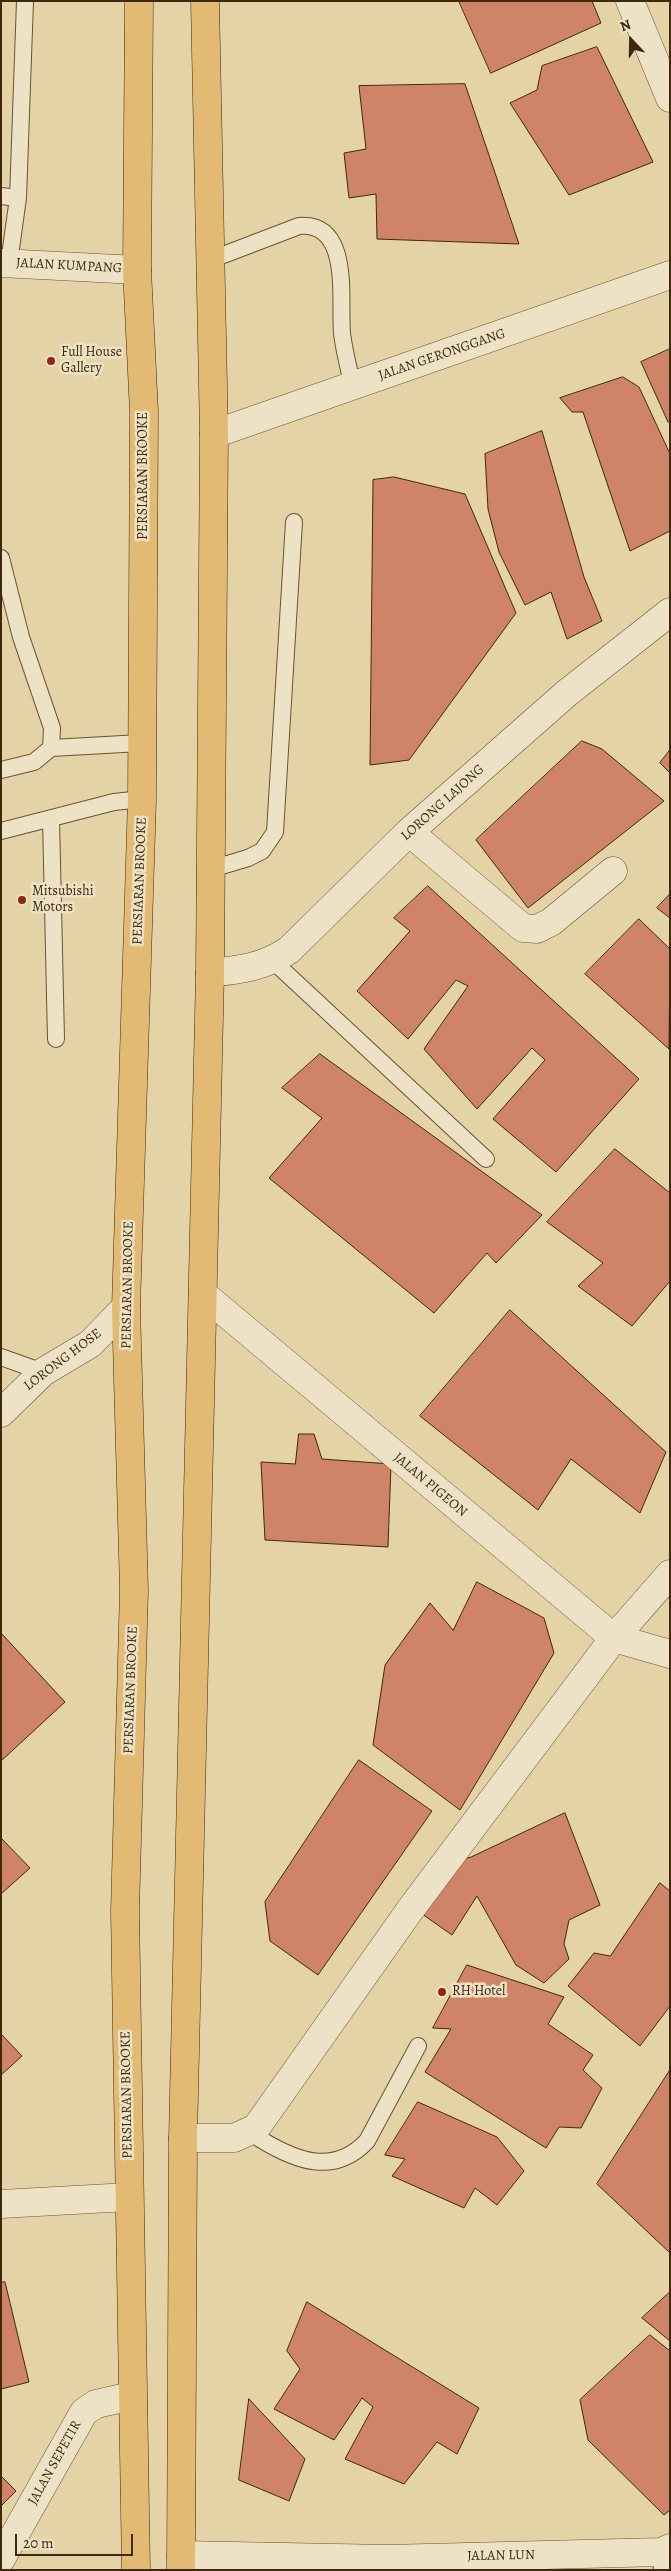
<!DOCTYPE html>
<html>
<head>
<meta charset="utf-8">
<style>
  body { margin:0 }
  #map { position:relative; width:671px; height:2571px; overflow:hidden; background:#e4d3a7; font-family:Alegreya,serif }
  canvas { display:block }
  .frame { position:absolute; inset:0; border:2px solid #3f280b; pointer-events:none }
  .north { position:absolute; left:606px; top:15px; width:50px; height:50px; -webkit-text-stroke:4px #ede2c6; paint-order:stroke; rotate:339deg; font-size:14px; font-weight:700; line-height:20px; text-align:center; color:#3f280b }
  .north::after { content:''; display:block; margin:auto; width:18px; height:22px; background:#3f280b; clip-path:polygon(50% 0,100% 100%,50% 72%,0 100%) }
  .scale { position:absolute; left:15px; top:2534px; width:118px; height:22px; box-sizing:border-box; border:2px solid #3f280b; border-top:0; padding-left:6px; font-size:15px; line-height:18px; white-space:nowrap; color:#3f280b; -webkit-text-stroke:4px #ede2c6; paint-order:stroke }
</style>
</head>
<body>
<div id="map">
<canvas width="671" height="2571"></canvas>
<div class="frame"></div>
<div class="north">N</div>
<div class="scale">20 m</div>
</div>
<script>
const ctx = document.querySelector('canvas').getContext('2d');
ctx.lineJoin = 'round';
function paint(path, color) { ctx.fillStyle = color; ctx.fill(path, 'evenodd'); }
function stroke(path, color, width, dash) { ctx.strokeStyle = color; ctx.lineWidth = width; ctx.lineCap = dash ? 'butt' : 'round'; ctx.setLineDash(dash || []); ctx.stroke(path); }
function label(font, color, halo, rows, align = 'center') {
  ctx.font = font + ' Alegreya,serif'; ctx.lineWidth = 5; ctx.setLineDash([]); ctx.textBaseline = 'middle'; ctx.strokeStyle = halo; ctx.fillStyle = color; for (const [text, x, y, turn = 0] of rows) {
    ctx.save(); ctx.translate(x, y); ctx.rotate((+turn || 0) * Math.PI / 180); ctx.textAlign = isNaN(turn) ? turn : align; if (halo) ctx.strokeText(text, 0, 0); ctx.fillText(text, 0, 0); ctx.restore();
  }
}
const building = new Path2D(`
  M459 1H592L601 23 491 73Z
  M597 47 653 162 569 195 510 103 537 90 542 66Z
  M465 84 519 244 377 239 376 194 349 198 344 153 366 149 359 86Z
  M670 349V422H668L641 362Z
  M623 377 639 387 670 454V531L630 551 583 412H572L560 398Z
  M542 431 584 577 602 621 567 639 551 592 525 605 499 552 488 509 485 454Z
  M394 477 465 494 516 613 409 760 370 765 373 480Z
  M582 741 602 749 664 801 528 908 476 840Z
  M670 750V773L660 763Z
  M428 886 639 1079 556 1172 493 1119 545 1060 532 1048 477 1109 424 1049 468 986 456 980 408 1039 357 991 410 931 394 918Z
  M670 894V918L657 908Z
  M639 919 670 949 669 1049 585 974Z
  M320 1054 542 1215 496 1263 487 1253 434 1313 269 1178 322 1118 282 1088Z
  M615 1149 670 1193V1281L632 1326 578 1286 603 1263 547 1222Z
  M510 1310 666 1452 640 1513 571 1459 538 1510 420 1416Z
  M299 1434H314L322 1459 391 1464 388 1547 265 1540 261 1462 295 1464Z
  M477 1582 544 1618 554 1653 460 1810 373 1745 385 1665 430 1603 453 1630Z
  M1 1633 65 1702 1 1761Z
  M359 1760 432 1811 318 1975 270 1941 265 1902Z
  M565 1813 600 1905 569 1920 564 1944 569 1959 544 1983 516 1965 477 1896 452 1935 415 1909 448 1863 471 1857Z
  M1 1838 30 1868 1 1894Z
  M660 1883 670 1891V2006L640 2046 568 1986 594 1953 610 1956Z
  M467 1965 564 1997 548 2024 593 2055 583 2070 602 2088 581 2128 559 2127 546 2148 425 2072 451 2029 433 2028Z
  M1 2034 22 2056 1 2075Z
  M670 2070V2253L597 2184Z
  M418 2102 497 2137 524 2171 497 2205 475 2188 464 2208 392 2176 405 2159 385 2155Z
  M5 2282 29 2382 1 2389V2283Z
  M670 2292V2341L642 2318Z
  M307 2302 479 2408 457 2454 437 2442 404 2484 345 2459 373 2407 362 2398 334 2440 274 2409 300 2369 287 2351Z
  M650 2335 670 2351V2510L664 2515 588 2440 580 2400Z
  M249 2399 305 2459 289 2501 239 2480Z
  M1 2476 16 2491 1 2506Z`);
paint(building, '#cf8468');
stroke(building, '#3f280b', 1);
const service = new Path2D(`
  M1 196 18 198
  M210 260 299 226C352 222 339 299 342 333 344 351 349 369 353 387
  M9 263 18 198 25 1
  M1 558 21 637 52 728 51 748
  M1 770 34 762 51 748 141 743
  M51 819 56 1039
  M1 831 114 802 142 799
  M211 869 248 858 262 851 275 832 294 522
  M273 961 486 1159
  M1 1357 43 1372
  M256 2128 260 2139C296 2161 334 2176 367 2141L418 2046
  M661 2552 662 2570`);
const minor = new Path2D(`
  M630 1 670 98
  M1 263 137 270
  M214 434 670 275
  M409 832 523 928 537 929 551 922 613 871
  M210 973C240 970 264 967 289 950L409 832 567 693 670 612
  M203 1294 614 1638 670 1654
  M1 1413 43 1372 90 1344 126 1307
  M183 2138H234L256 2128 410 1910 614 1638 670 1574
  M1 2204 129 2197
  M181 2555 388 2559 661 2552 670 2548
  M1 2559 84 2412 96 2404 132 2396`);
const primary = new Path2D(`
  M136 2570 125 1911 134 1590 126 1307 142 799 144 412 137 270 139 1
  M181 2570 183 2138 210 973 214 434 205 1`);
stroke(service, '#685332', 18);
stroke(minor, '#685332', 29);
stroke(primary, '#3f280b', 29);
stroke(service, '#ede2c6', 16);
stroke(minor, '#ede2c6', 28);
stroke(primary, '#e2ba74', 28);
for (const [x, y, r, color] of [
  [51,361,5,"#8f2418"],
  [22,900,5,"#8f2418"],
  [442,1992,5,"#8f2418"]
]) { const dot = new Path2D(); dot.arc(x, y, r, 0, 2 * Math.PI); ctx.fillStyle = color; ctx.fill(dot); stroke(dot, '#ede2c6', 2); }
label('14px', '#3f280b', '#ede2c6', [
  ["JALAN KUMPANG",69,266,3],
  ["JALAN GERONGGANG",442,355,-19],
  ["PERSIARAN BROOKE",144,476,-90],
  ["LORONG LAJONG",443,803,-42],
  ["PERSIARAN BROOKE",140,881,-88],
  ["PERSIARAN BROOKE",128,1285,-89],
  ["LORONG HOSE",63,1360,-37],
  ["JALAN PIGEON",430,1485,40],
  ["PERSIARAN BROOKE",131,1690,-88],
  ["PERSIARAN BROOKE",127,2095,-91],
  ["JALAN SEPETIR",55,2463,-61],
  ["JALAN LUN",501,2556,-1]
]);
label('14px', '#3f280b', '#ede2c6', [
  ["Full House",61,353],
  ["Gallery",61,369],
  ["Mitsubishi",32,892],
  ["Motors",32,908],
  ["RH Hotel",452,1992]
], 'left');
</script>
</body>
</html>
